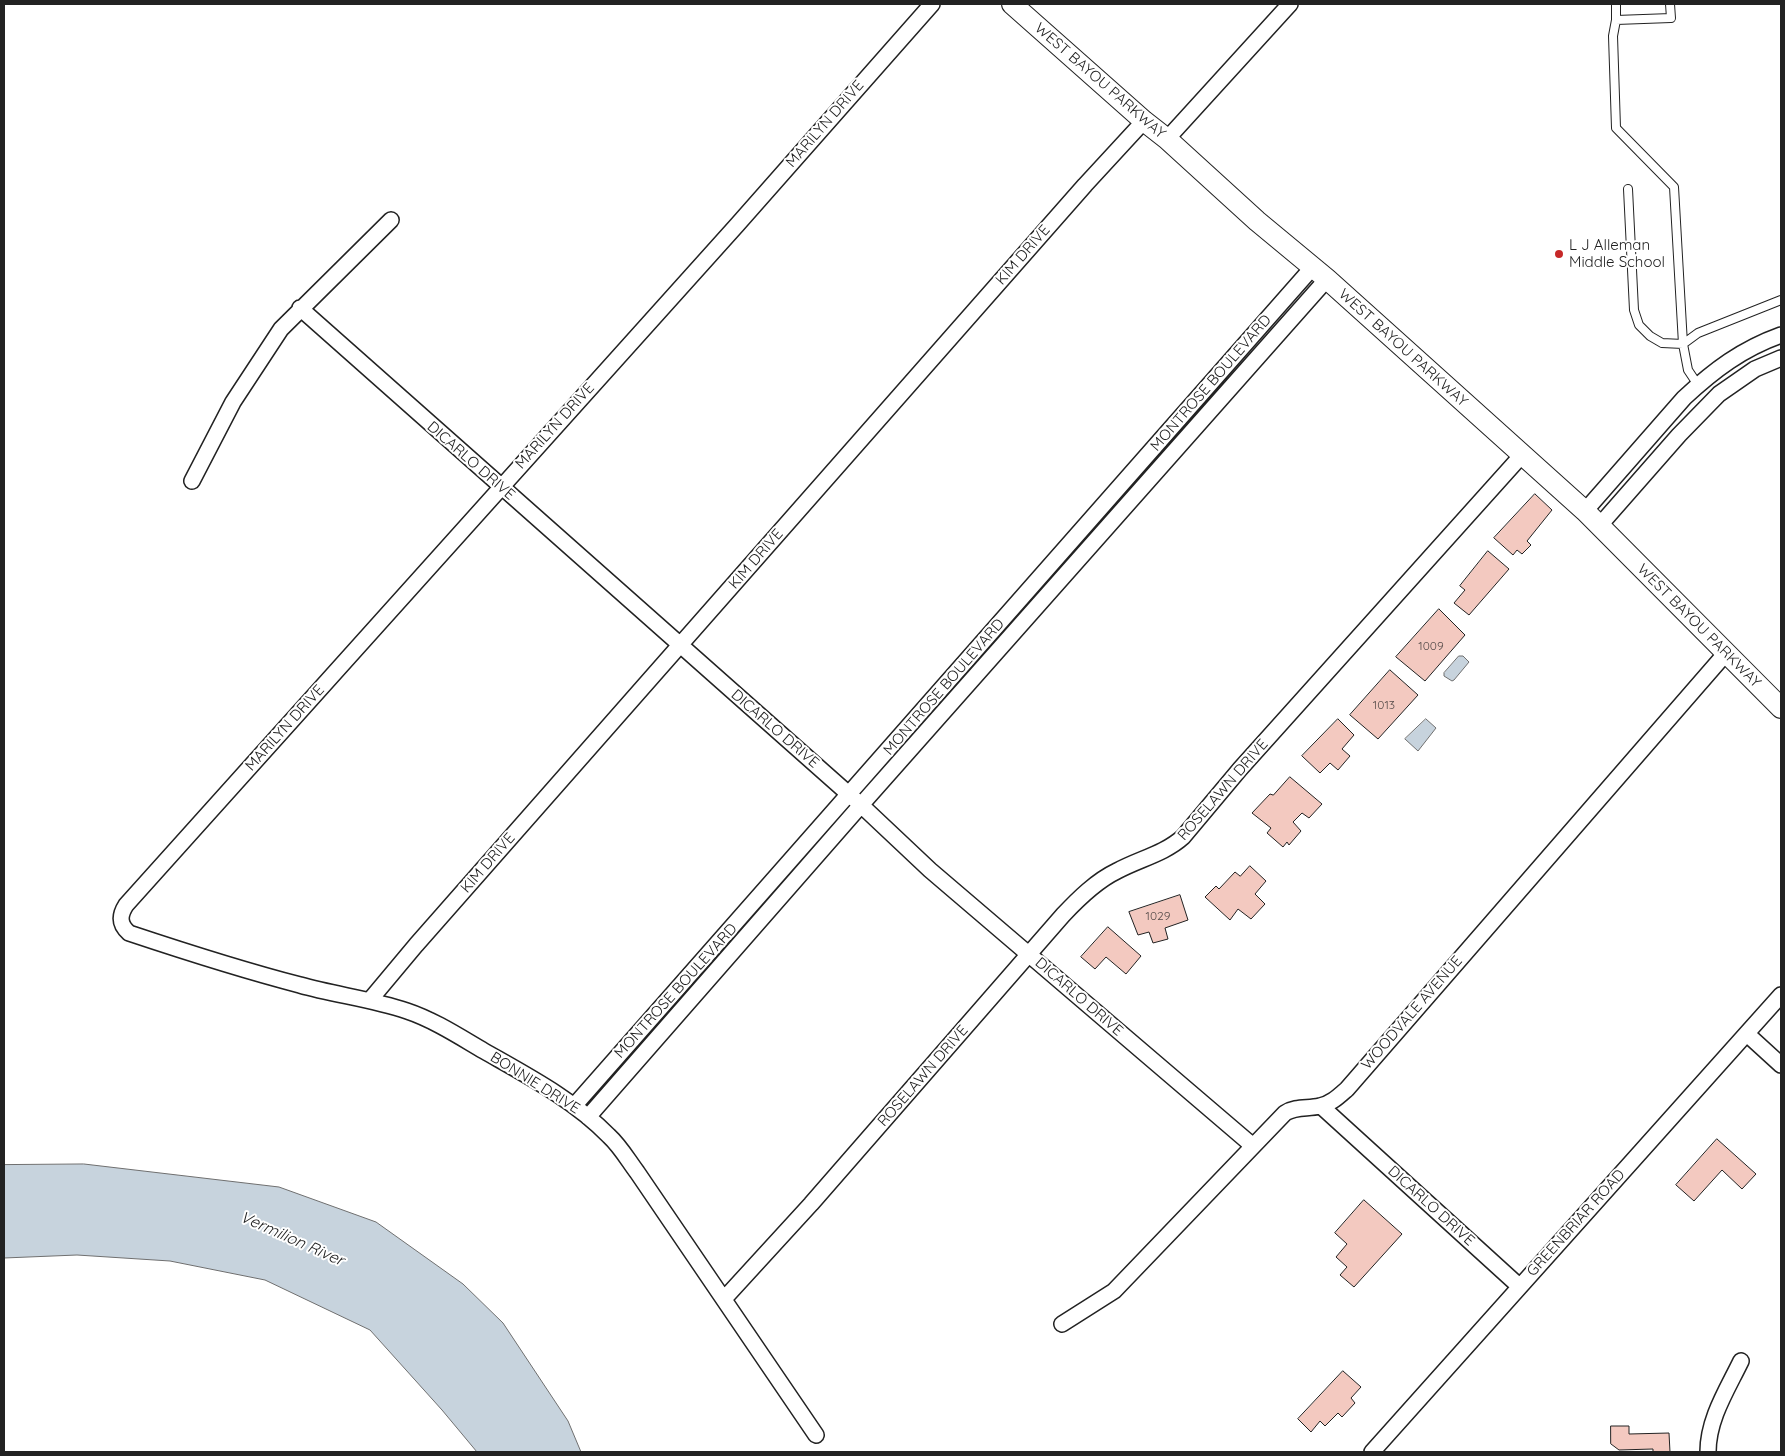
<!DOCTYPE html>
<html>
<head>
<meta charset="utf-8">
<style>
  body { margin:0 }
  #map { position:relative; width:1785px; height:1456px; overflow:hidden; background:#fff; font-family:Quicksand,sans-serif }
  canvas { display:block }
  .frame { position:absolute; inset:0; border:5px solid #222; pointer-events:none }
</style>
</head>
<body>
<div id="map">
<canvas width="1785" height="1456"></canvas>
<div class="frame"></div>
</div>
<script>
const ctx = document.querySelector('canvas').getContext('2d');
ctx.lineJoin = 'round';
function paint(path, color) { ctx.fillStyle = color; ctx.fill(path, 'evenodd'); }
function stroke(path, color, width, dash) { ctx.strokeStyle = color; ctx.lineWidth = width; ctx.lineCap = dash ? 'butt' : 'round'; ctx.setLineDash(dash || []); ctx.stroke(path); }
function label(font, color, halo, rows, align = 'center') {
  ctx.font = font + ' Quicksand,sans-serif'; ctx.lineWidth = 4; ctx.setLineDash([]); ctx.textBaseline = 'middle'; ctx.strokeStyle = halo; ctx.fillStyle = color; for (const [text, x, y, turn = 0] of rows) {
    ctx.save(); ctx.translate(x, y); ctx.rotate((+turn || 0) * Math.PI / 180); ctx.textAlign = isNaN(turn) ? turn : align; if (halo) ctx.strokeText(text, 0, 0); ctx.fillText(text, 0, 0); ctx.restore();
  }
}
const water = new Path2D(`
  M1459 656H1463L1469 662 1454 680 1452 681 1444 676V673Z
  M1426 719 1436 728 1418 751 1405 739Z
  M84 1164 279 1187 376 1222 463 1284 503 1323 568 1421 581 1452H477L442 1410 370 1330 265 1280 170 1261 77 1255 4 1258V1165Z`);
paint(water, '#c7d3dd');
stroke(water, '#6f6f6f', 1);
const building = new Path2D(`
  M1535 494 1552 510 1527 541 1531 545 1522 554 1517 550 1513 555 1494 538Z
  M1488 551 1509 569 1469 615 1454 603 1465 590 1460 586Z
  M1439 609 1465 635 1425 681 1396 657Z
  M1390 670 1418 695 1378 739 1350 715Z
  M1338 719 1354 735 1342 749 1350 756 1338 770 1330 763 1320 773 1302 756Z
  M1290 777 1322 804 1309 818 1302 813 1293 822 1301 831 1289 845 1287 842 1283 847 1267 833 1271 828 1252 813 1270 794 1273 795Z
  M1250 866 1266 881 1255 894 1265 904 1251 919 1238 909 1230 920 1205 897 1216 886 1219 889 1235 872 1240 876Z
  M1180 895 1188 920 1165 928 1168 939 1153 943 1149 932 1138 935 1129 912Z
  M1108 927 1141 956 1126 974 1106 957 1095 969 1081 957Z
  M1717 1139 1756 1174 1742 1189 1722 1170 1694 1201 1676 1185Z
  M1364 1200 1402 1234 1354 1287 1340 1275 1347 1267 1336 1257 1347 1244 1335 1233Z
  M1343 1371 1361 1387 1351 1398 1355 1403 1342 1417 1338 1413 1325 1426 1320 1421 1311 1432 1298 1419Z
  M1611 1426H1629V1434L1669 1433 1670 1452H1653V1449L1619 1450 1611 1444Z`);
paint(building, '#f3c9c0');
stroke(building, '#222', 1);
const lane = new Path2D(`
  M1616 4V20L1613 36 1616 128 1674 187 1683 344 1688 370 1698 385
  M1616 20 1671 18 1670 4
  M1628 189 1634 310 1639 325 1650 336 1662 343 1683 344 1698 333 1781 300`);
const street = new Path2D(`
  M1167 139 1290 4
  M300 308 861 805 930 870 1253 1146
  M192 481 233 402 281 329 391 220
  M1585 511 1684 398C1714 370 1742 349 1781 335
  M1600 525 1679 435 1719 394 1755 369 1781 358
  M370 1000 416 945 1085 185 1144 121
  M1747 1034 1781 1065
  M574 1106 1312 268
  M1321 1106 1519 1286
  M588 1117 861 805 1327 279
  M724 1299 811 1204 1063 915C1078 899 1096 881 1117 871 1139 859 1164 854 1183 837L1240 769 1522 455
  M1062 1324 1114 1291 1285 1113C1296 1106 1308 1109 1320 1106 1331 1104 1339 1096 1347 1089L1726 653
  M816 1435 637 1172C628 1160 620 1146 609 1136 574 1100 528 1076 484 1051 460 1037 434 1020 407 1011 372 999 335 995 300 985 242 970 186 952 129 933 119 924 119 916 126 905L737 225 932 4
  M1372 1452 1781 995
  M1708 1452C1708 1419 1727 1390 1741 1361`);
const secondary = new Path2D(`
  M1012 4 1144 121 1167 139 1257 221 1327 279 1585 511 1781 708`);
stroke(lane, '#222', 10);
stroke(street, '#222', 18);
stroke(secondary, '#222', 22);
stroke(lane, '#fff', 8);
stroke(street, '#fff', 15);
stroke(secondary, '#fff', 20);
for (const [x, y, r, color] of [
  [1559,254,5,"#c62828"]
]) { const dot = new Path2D(); dot.arc(x, y, r, 0, 2 * Math.PI); ctx.fillStyle = color; ctx.fill(dot); stroke(dot, '#fff', 2); }
label('12px', '#564c4a', null, [
  ["1009",1431,646],
  ["1013",1384,705],
  ["1029",1158,916]
]);
label('15px', '#222', '#fff', [
  ["WEST BAYOU PARKWAY",1100,81,41],
  ["MARILYN DRIVE",825,124,-49],
  ["KIM DRIVE",1023,255,-49],
  ["WEST BAYOU PARKWAY",1403,348,42],
  ["MONTROSE BOULEVARD",1211,383,-49],
  ["MARILYN DRIVE",555,426,-48],
  ["DICARLO DRIVE",471,461,41],
  ["KIM DRIVE",756,559,-49],
  ["WEST BAYOU PARKWAY",1699,626,45],
  ["MONTROSE BOULEVARD",944,687,-49],
  ["MARILYN DRIVE",285,728,-48],
  ["DICARLO DRIVE",775,729,41],
  ["ROSELAWN DRIVE",1223,790,-49],
  ["KIM DRIVE",488,863,-49],
  ["MONTROSE BOULEVARD",676,991,-48],
  ["DICARLO DRIVE",1079,997,41],
  ["WOODVALE AVENUE",1412,1013,-49],
  ["ROSELAWN DRIVE",923,1076,-49],
  ["BONNIE DRIVE",535,1083,32],
  ["DICARLO DRIVE",1431,1206,42],
  ["GREENBRIAR ROAD",1576,1223,-48]
]);
label('15px', '#222', '#fff', [
  ["L J Alleman",1569,245],
  ["Middle School",1569,262]
], 'left');
label('italic 16px', '#222', '#fff', [
  ["Vermilion River",292,1239,24]
]);
</script>
</body>
</html>
